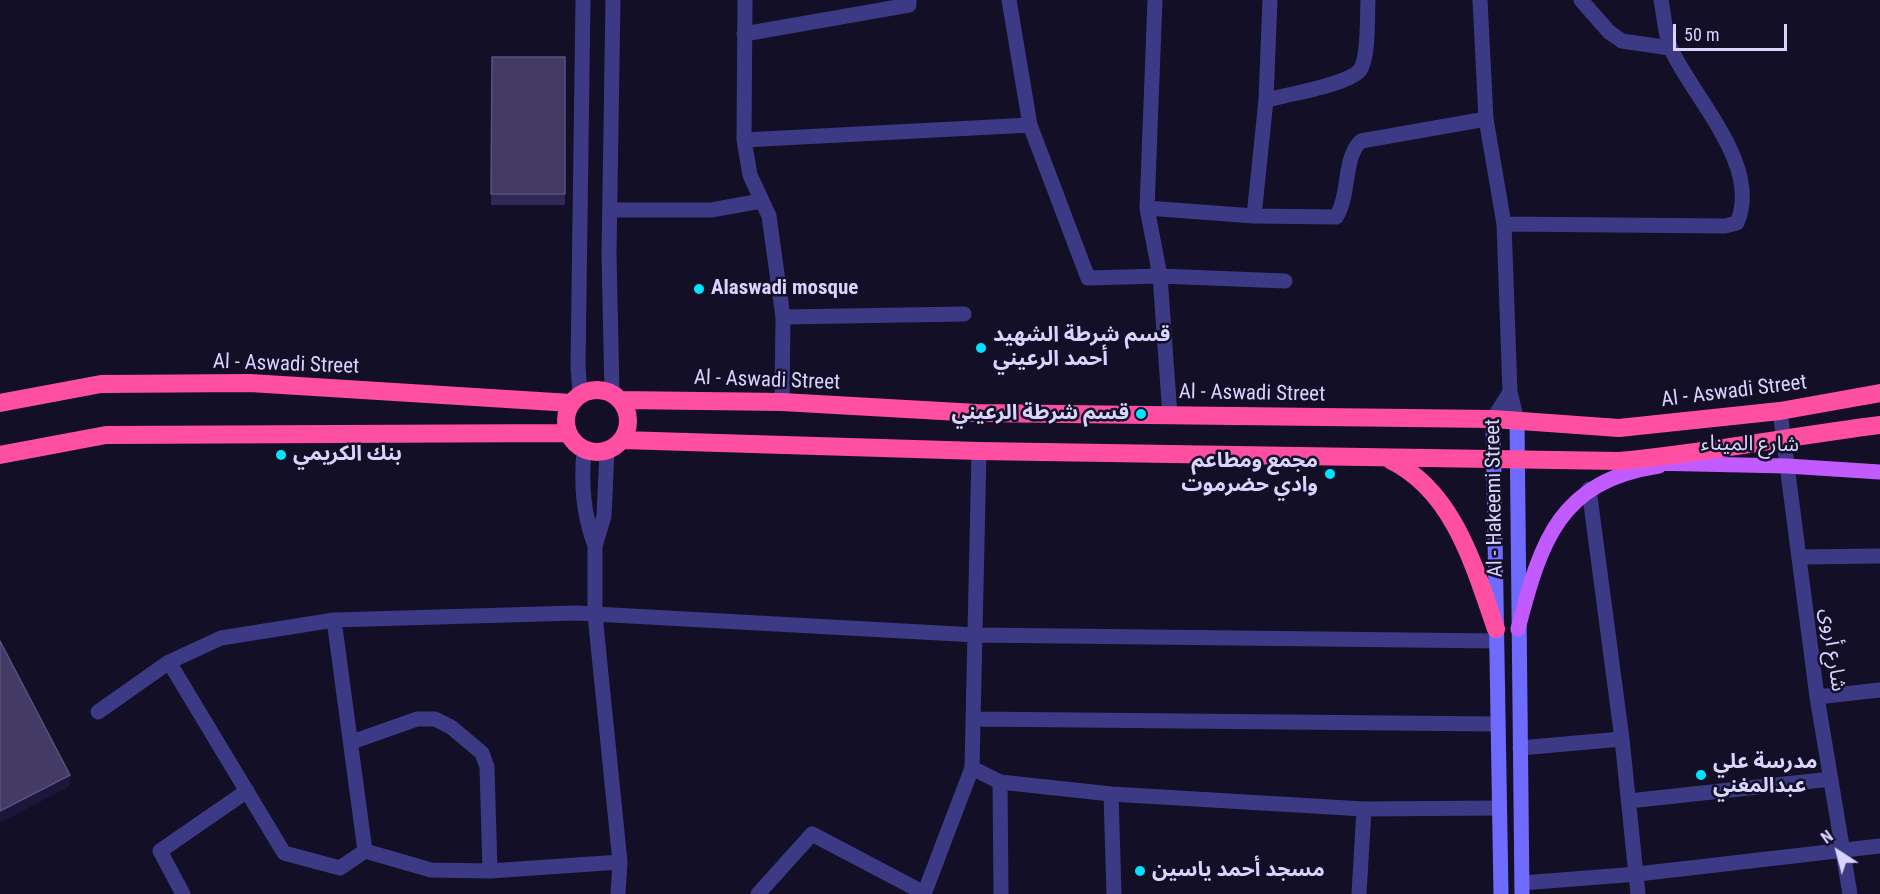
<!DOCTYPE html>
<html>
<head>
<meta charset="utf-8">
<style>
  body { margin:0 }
  #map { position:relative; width:1880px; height:894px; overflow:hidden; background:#130f26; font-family:"Roboto Condensed",sans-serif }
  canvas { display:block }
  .north { position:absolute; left:1808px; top:822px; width:60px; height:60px; -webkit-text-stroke:4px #130f26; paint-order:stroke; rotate:324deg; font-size:16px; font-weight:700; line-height:24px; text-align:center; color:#d9d4ff }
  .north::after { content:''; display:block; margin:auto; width:21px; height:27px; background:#d9d4ff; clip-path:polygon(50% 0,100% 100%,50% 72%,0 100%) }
  .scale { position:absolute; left:1673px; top:24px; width:114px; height:27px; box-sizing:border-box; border:3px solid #d9d4ff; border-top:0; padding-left:8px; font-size:18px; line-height:21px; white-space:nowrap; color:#d9d4ff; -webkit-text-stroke:4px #130f26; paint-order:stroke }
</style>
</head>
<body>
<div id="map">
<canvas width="1880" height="894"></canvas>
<div class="north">N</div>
<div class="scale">50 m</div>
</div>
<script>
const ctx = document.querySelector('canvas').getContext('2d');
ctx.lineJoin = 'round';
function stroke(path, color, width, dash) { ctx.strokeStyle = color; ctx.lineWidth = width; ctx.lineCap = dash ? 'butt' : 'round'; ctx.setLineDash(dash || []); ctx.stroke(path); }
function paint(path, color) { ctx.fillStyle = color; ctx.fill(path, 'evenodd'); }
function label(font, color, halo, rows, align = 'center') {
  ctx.font = font + ' "Roboto Condensed","Noto Sans Arabic",sans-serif'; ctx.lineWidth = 5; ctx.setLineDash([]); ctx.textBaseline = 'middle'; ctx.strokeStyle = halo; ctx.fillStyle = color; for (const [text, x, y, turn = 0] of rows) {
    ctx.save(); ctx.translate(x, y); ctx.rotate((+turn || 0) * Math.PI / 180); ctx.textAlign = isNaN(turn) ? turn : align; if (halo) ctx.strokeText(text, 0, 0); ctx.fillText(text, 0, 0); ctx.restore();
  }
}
stroke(new Path2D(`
  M745 0 744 140 750 175 769 216 783 317
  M1009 0 1030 125 1088 278 1160 276 1285 281
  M1155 0 1147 208 1160 276 1170 416
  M1480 0 1486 119 1504 224 1510 392 1517 421
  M1581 0 1609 32 1622 41 1670 48
  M744 34 909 5V0
  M1266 100C1286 95 1348 85 1360 70 1369 57 1367 17 1368 0
  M744 140 1030 125
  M1147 208 1254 216 1336 217C1350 196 1343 157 1361 141L1486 119
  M611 210H711L761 201
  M1254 216 1266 100 1270 0
  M1504 224 1725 226 1737 223C1762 166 1694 99 1671 49 1665 35 1664 15 1661 0
  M612 393 609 254 613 0
  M580 394 578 366 583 0
  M782 402 783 317 964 314
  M1780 411 1817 697 1850 894
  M1493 419 1510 392
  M584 450C581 485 583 513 595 546
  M607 451 604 516 595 546V615L620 862 618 894
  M1799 557 1880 556
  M169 662 284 853 340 868 365 851 334 620
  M1817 697 1880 690
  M98 712 169 662 221 638 334 620 576 613 976 635 1496 641
  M973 719 1497 724
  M1622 739 1638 894
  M352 742 417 719H435L451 727 482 753 487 767 490 871 620 862
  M1520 748 1622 739 1589 489
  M972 768 1000 782 1111 794 1364 809
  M1000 782 1001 894
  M1111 794 1114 894
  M1629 801 1831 779
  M365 851 431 870 490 871
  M1522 883 1638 874 1880 846
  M183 894 160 851 247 791
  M758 894 812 834 924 893
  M924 894 972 768 979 451
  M1359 894 1364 809 1499 808`), '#3d3a85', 15);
stroke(new Path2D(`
  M1493 419 1501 894
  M1517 421 1522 894`), '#6f6bff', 15);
stroke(new Path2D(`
  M1649 463 1787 466 1880 472
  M1518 629C1541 541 1559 481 1659 466`), '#c25bff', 15);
stroke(new Path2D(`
  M566 421a31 31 0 1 1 62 0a31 31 0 1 1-62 0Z
  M621 400 782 402 977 413 1493 419 1619 428 1780 411 1880 393
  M0 403 101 384 250 383 571 403
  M622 440 979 451 1619 461C1706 453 1793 436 1880 425
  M0 455 106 435 568 433
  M1390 460C1454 491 1474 566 1496 629`), '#ff4fa3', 18);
paint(new Path2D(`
  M492 57H565V205H491Z`), '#312854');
paint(new Path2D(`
  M70 775V786L0 823V811Z`), '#1d163a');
const building = new Path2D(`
  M492 57H565V194H491Z
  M0 641 70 775 0 811Z`);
paint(building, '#433a66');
stroke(building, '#5a527e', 1.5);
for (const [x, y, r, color] of [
  [699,289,6,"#00e5ff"],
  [981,348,6,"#00e5ff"],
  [1141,414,6,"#00e5ff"],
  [281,455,6,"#00e5ff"],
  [1330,474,6,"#00e5ff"],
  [1701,775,6,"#00e5ff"],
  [1140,871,6,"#00e5ff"]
]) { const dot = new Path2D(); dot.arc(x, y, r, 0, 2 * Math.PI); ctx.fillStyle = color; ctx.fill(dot); stroke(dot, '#130f26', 2); }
label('bold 21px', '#d9d4ff', '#130f26', [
  ["Alaswadi mosque",711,289],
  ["قسم شرطة الشهيد",993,336],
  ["أحمد الرعيني",993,360],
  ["قسم شرطة الرعيني",1129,414,"right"],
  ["بنك الكريمي",293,455],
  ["مجمع ومطاعم",1318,462,"right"],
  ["وادي حضرموت",1318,486,"right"],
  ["مدرسة علي",1713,763],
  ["عبدالمغني",1713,787],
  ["مسجد أحمد ياسين",1152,871]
], 'left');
label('21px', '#d9d4ff', '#130f26', [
  ["Al - Aswadi Street",286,365,2],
  ["Al - Aswadi Street",767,381,2],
  ["Al - Aswadi Street",1734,392,-7],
  ["Al - Aswadi Street",1252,394,1],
  ["شارع الميناء",1750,445,1],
  ["Al - Hakeemi Street",1495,498,-91],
  ["شارع أروى",1832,650,82]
]);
</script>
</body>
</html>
